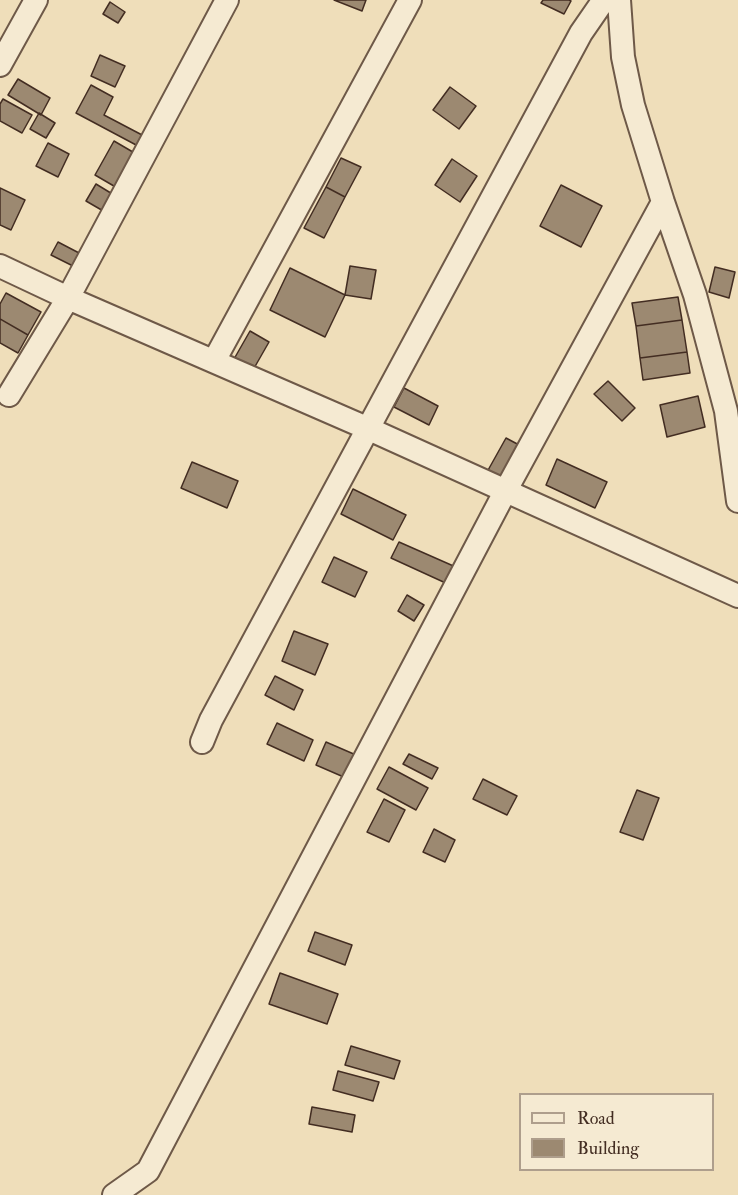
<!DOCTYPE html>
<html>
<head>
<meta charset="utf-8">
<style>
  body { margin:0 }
  #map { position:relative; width:738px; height:1195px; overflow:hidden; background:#efdeba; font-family:"IM FELL Double Pica",serif }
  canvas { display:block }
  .legend { position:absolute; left:519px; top:1093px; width:195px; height:78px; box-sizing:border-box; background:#f5ead2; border:2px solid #ae9e8c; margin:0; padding:8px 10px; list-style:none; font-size:18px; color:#432d22 }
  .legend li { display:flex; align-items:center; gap:12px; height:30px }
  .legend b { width:30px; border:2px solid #ae9e8c }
</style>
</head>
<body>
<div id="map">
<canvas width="738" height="1195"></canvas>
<ul class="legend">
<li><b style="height:8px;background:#f5ead2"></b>Road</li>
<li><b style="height:16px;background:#9c8971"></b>Building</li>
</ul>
</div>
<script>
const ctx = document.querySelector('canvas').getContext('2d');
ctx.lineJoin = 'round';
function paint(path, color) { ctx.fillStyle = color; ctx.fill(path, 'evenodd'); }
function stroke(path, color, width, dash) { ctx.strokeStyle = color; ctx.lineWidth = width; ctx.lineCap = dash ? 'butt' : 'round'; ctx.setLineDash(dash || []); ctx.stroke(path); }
const building = new Path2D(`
  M334 0H366L362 11Z
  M543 0H569L571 1 564 14 541 3Z
  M110 2 125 12 118 23 103 14Z
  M100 55 125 66 115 87 91 76Z
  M18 79 50 98 41 115 8 95Z
  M91 85 113 97 104 115 144 136 138 146 76 113Z
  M450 87 476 106 459 129 433 110Z
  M3 99 32 115 22 133 0 121V104Z
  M39 113 55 123 46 138 30 129Z
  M114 141 138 155 119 189 95 175Z
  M48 143 69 154 58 177 36 166Z
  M341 158 361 167 345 197 326 187Z
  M452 159 477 176 460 202 435 185Z
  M96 184 114 195 105 212 86 201Z
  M561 185 602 206 581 247 540 226Z
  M326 187 345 197 324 238 304 228Z
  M0 188 25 200 11 230 0 225Z
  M58 242 81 254 75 267 51 255Z
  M350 266 376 270 371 299 345 295Z
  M715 267 735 272 729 298 709 292Z
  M290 268 345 295 325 337 270 310Z
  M6 293 41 312 28 335 0 319V304Z
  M678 297 682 320 636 326 632 303Z
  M0 319 28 335 18 353 0 343Z
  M682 320 687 352 640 358 636 326Z
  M250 331 269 342 253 370 234 359Z
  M687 352 690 373 643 380 640 358Z
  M608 381 635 408 622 421 594 394Z
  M404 388 438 406 429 425 394 407Z
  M698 396 705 427 667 437 660 405Z
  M506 438 521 446 501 480 487 472Z
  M557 459 607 482 595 508 546 485Z
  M192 462 238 481 227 508 181 488Z
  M353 489 406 515 393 540 341 514Z
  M399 542 458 568 450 585 391 558Z
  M334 557 367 572 355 597 322 582Z
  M407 595 424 605 414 621 398 611Z
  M294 631 328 644 315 675 282 661Z
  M275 676 303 690 294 710 265 695Z
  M277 723 313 740 304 761 267 744Z
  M326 742 356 755 346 778 316 765Z
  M409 754 438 768 432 779 403 764Z
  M389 767 428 788 416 810 377 789Z
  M483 779 517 796 507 815 473 799Z
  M637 790 659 798 643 840 620 832Z
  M384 799 405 810 389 842 367 832Z
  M434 829 455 840 445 862 423 852Z
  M315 932 352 945 345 965 308 951Z
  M280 973 338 994 327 1024 269 1004Z
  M351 1046 400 1061 394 1079 345 1065Z
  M338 1071 379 1082 373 1101 333 1090Z
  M312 1107 355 1115 352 1132 309 1124Z`);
paint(building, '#9c8971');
stroke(building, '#432d22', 1.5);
const minor = new Path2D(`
  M619 0 623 57 633 105 663 202 695 295 726 411 738 501
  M0 65 36 0
  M0 266 68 298 369 429 738 596
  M214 361 410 0
  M9 395 68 298 227 0
  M202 742 211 720 581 33 601 4 608 0
  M114 1195 148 1171 506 490 663 202`);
stroke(minor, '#6e5948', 26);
stroke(minor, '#f5ead2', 22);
</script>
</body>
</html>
